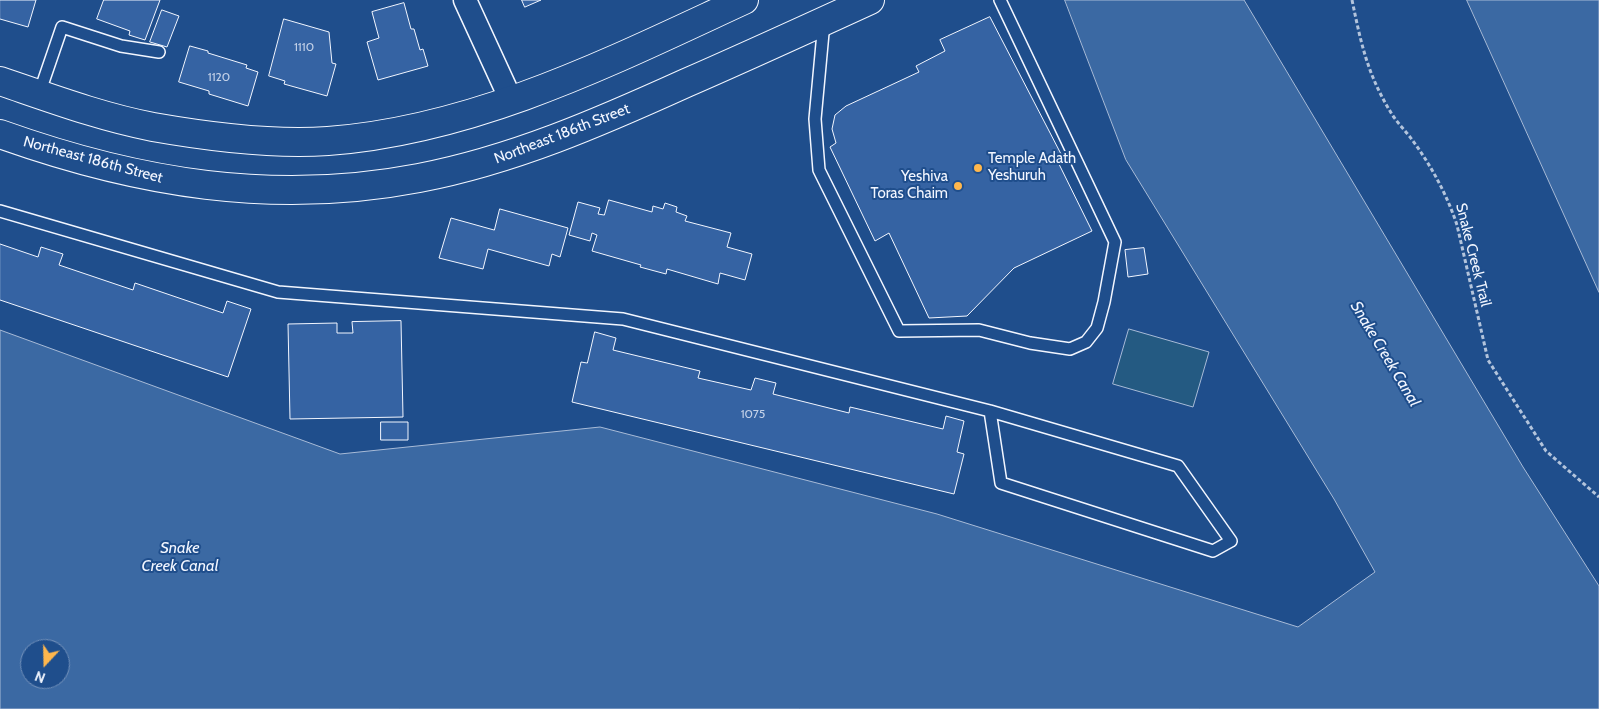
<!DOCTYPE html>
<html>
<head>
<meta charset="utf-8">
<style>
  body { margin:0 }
  #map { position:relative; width:1599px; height:709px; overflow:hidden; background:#1f4e8c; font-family:Cabin,sans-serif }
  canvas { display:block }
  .north { position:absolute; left:20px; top:639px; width:50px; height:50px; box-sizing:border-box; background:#1f4e8c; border:1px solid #7391ba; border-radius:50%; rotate:201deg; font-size:14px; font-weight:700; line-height:20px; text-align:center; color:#f2f6ff }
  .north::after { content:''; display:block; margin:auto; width:18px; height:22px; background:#ffb74d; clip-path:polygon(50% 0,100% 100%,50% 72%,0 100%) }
</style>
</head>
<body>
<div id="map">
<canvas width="1599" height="709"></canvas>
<div class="north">N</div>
</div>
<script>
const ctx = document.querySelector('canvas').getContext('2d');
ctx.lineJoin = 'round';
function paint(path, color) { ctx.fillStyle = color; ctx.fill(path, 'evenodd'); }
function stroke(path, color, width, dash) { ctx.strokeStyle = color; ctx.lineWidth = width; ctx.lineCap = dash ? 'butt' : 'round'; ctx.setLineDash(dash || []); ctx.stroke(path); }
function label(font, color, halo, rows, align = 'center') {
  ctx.font = font + ' Cabin,sans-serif'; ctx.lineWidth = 4; ctx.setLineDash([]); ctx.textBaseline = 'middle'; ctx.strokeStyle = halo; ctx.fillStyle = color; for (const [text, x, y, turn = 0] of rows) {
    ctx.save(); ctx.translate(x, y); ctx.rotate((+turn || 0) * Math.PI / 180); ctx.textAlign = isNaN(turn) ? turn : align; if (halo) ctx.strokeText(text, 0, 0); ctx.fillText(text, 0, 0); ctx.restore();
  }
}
const green = new Path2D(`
  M1129 329 1209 352 1193 407 1113 384Z`);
paint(green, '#245a82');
stroke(green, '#a8bbd7', 1);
const water = new Path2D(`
  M1065 0H1244L1523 467 1599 586V709H0V330L340 454 600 427 937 514 1298 627 1375 572 1334 499 1126 160ZM30 649H60V679H30Z
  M1467 0H1599V292Z`);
paint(water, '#3b69a3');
stroke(water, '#a8bbd7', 1);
const building = new Path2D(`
  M0 0H36L28 27 0 19Z
  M104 0H160L145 40 129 35 130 31 97 19Z
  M522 0H541L525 7Z
  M404 3 411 29H414L420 50 423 49 428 66 378 80 367 42 379 38 372 12Z
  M162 10 179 16 167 47 150 42Z
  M990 17 1061 154 1055 156 1092 231 1014 268 967 316 929 318 889 233 875 241 830 147 836 143 832 129 835 115 846 106 919 72 916 66 945 51 940 40Z
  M284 19 329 32 332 63 336 64 327 96 284 84 285 81 269 76Z
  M190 46 208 51V53L247 65 246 68 258 72 248 106 209 94V91L179 82Z
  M609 200 652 212 653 206 663 209 665 203 677 207 676 212 687 216 685 221 731 233 727 247 752 254 745 280 720 273 718 284 667 269 666 274 640 267 641 265 592 251 597 235 592 233 590 241 569 235 578 202 600 208 598 214 604 215Z
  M500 209 568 228 560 257 552 254 549 266 488 249 483 269 439 258 451 218 494 230Z
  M0 244 38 257 41 247 63 254 59 265 133 290 135 283 223 313 227 301 251 309 228 377 0 300Z
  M1144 248 1148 274 1128 277 1125 250Z
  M401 321 403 417 290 419 288 324 337 323V333H353L352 322Z
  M595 332 616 338 613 350 700 371 698 378 751 390 755 378 776 383 773 394 849 413 850 407 943 429 946 416 964 421 957 452 964 454 954 494 572 402 581 362 587 363Z
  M381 422H408V440H381Z`);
paint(building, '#3563a3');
stroke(building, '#f2f6ff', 1);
const service = new Path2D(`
  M824 22 815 119 819 170 899 331 979 330 1030 343 1070 349 1086 342 1097 328 1104 302 1115 242 1000 0
  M39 94 62 27 121 46 159 52
  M0 211 278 292 623 319 990 411 1178 466 1231 541 1213 551 1001 483 990 411`);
const minor = new Path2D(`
  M465 0 511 100`);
const primary = new Path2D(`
  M0 81C50 98 101 117 153 127 210 137 271 145 328 141 476 130 612 61 744 0
  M0 134C137 183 274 206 419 178 513 160 600 122 686 83 748 56 809 28 870 0`);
stroke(service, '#f2f6ff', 14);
stroke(minor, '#f2f6ff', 25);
stroke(primary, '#f2f6ff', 30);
stroke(new Path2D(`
  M1352 0C1361 43 1367 73 1390 111 1396 122 1406 131 1413 141 1432 167 1447 195 1457 225L1488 360 1546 451 1599 497`), '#b3c4dc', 3, [4, 2.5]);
stroke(service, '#1f4e8c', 11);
stroke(minor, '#1f4e8c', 22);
stroke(primary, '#1f4e8c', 28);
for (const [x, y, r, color] of [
  [978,168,5,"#ffb74d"],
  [958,186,5,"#ffb74d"]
]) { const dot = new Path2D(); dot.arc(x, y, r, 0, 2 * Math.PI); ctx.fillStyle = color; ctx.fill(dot); stroke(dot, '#1f4e8c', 2); }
label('12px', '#c3d1e8', null, [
  ["1110",304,47],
  ["1120",219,77],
  ["1075",753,414]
]);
label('15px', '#f2f6ff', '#1f4e8c', [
  ["Northeast 186th Street",562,134,-21],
  ["Northeast 186th Street",93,160,15],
  ["Snake Creek Trail",1473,255,76]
]);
label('15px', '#f2f6ff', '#1f4e8c', [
  ["Temple Adath",988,159],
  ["Yeshuruh",988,176],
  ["Yeshiva",948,177,"right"],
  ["Toras Chaim",948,194,"right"]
], 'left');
label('italic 16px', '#f2f6ff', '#1f4e8c', [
  ["Snake Creek Canal",1385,354,59],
  ["Snake",180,548],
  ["Creek Canal",180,566]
]);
</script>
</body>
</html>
